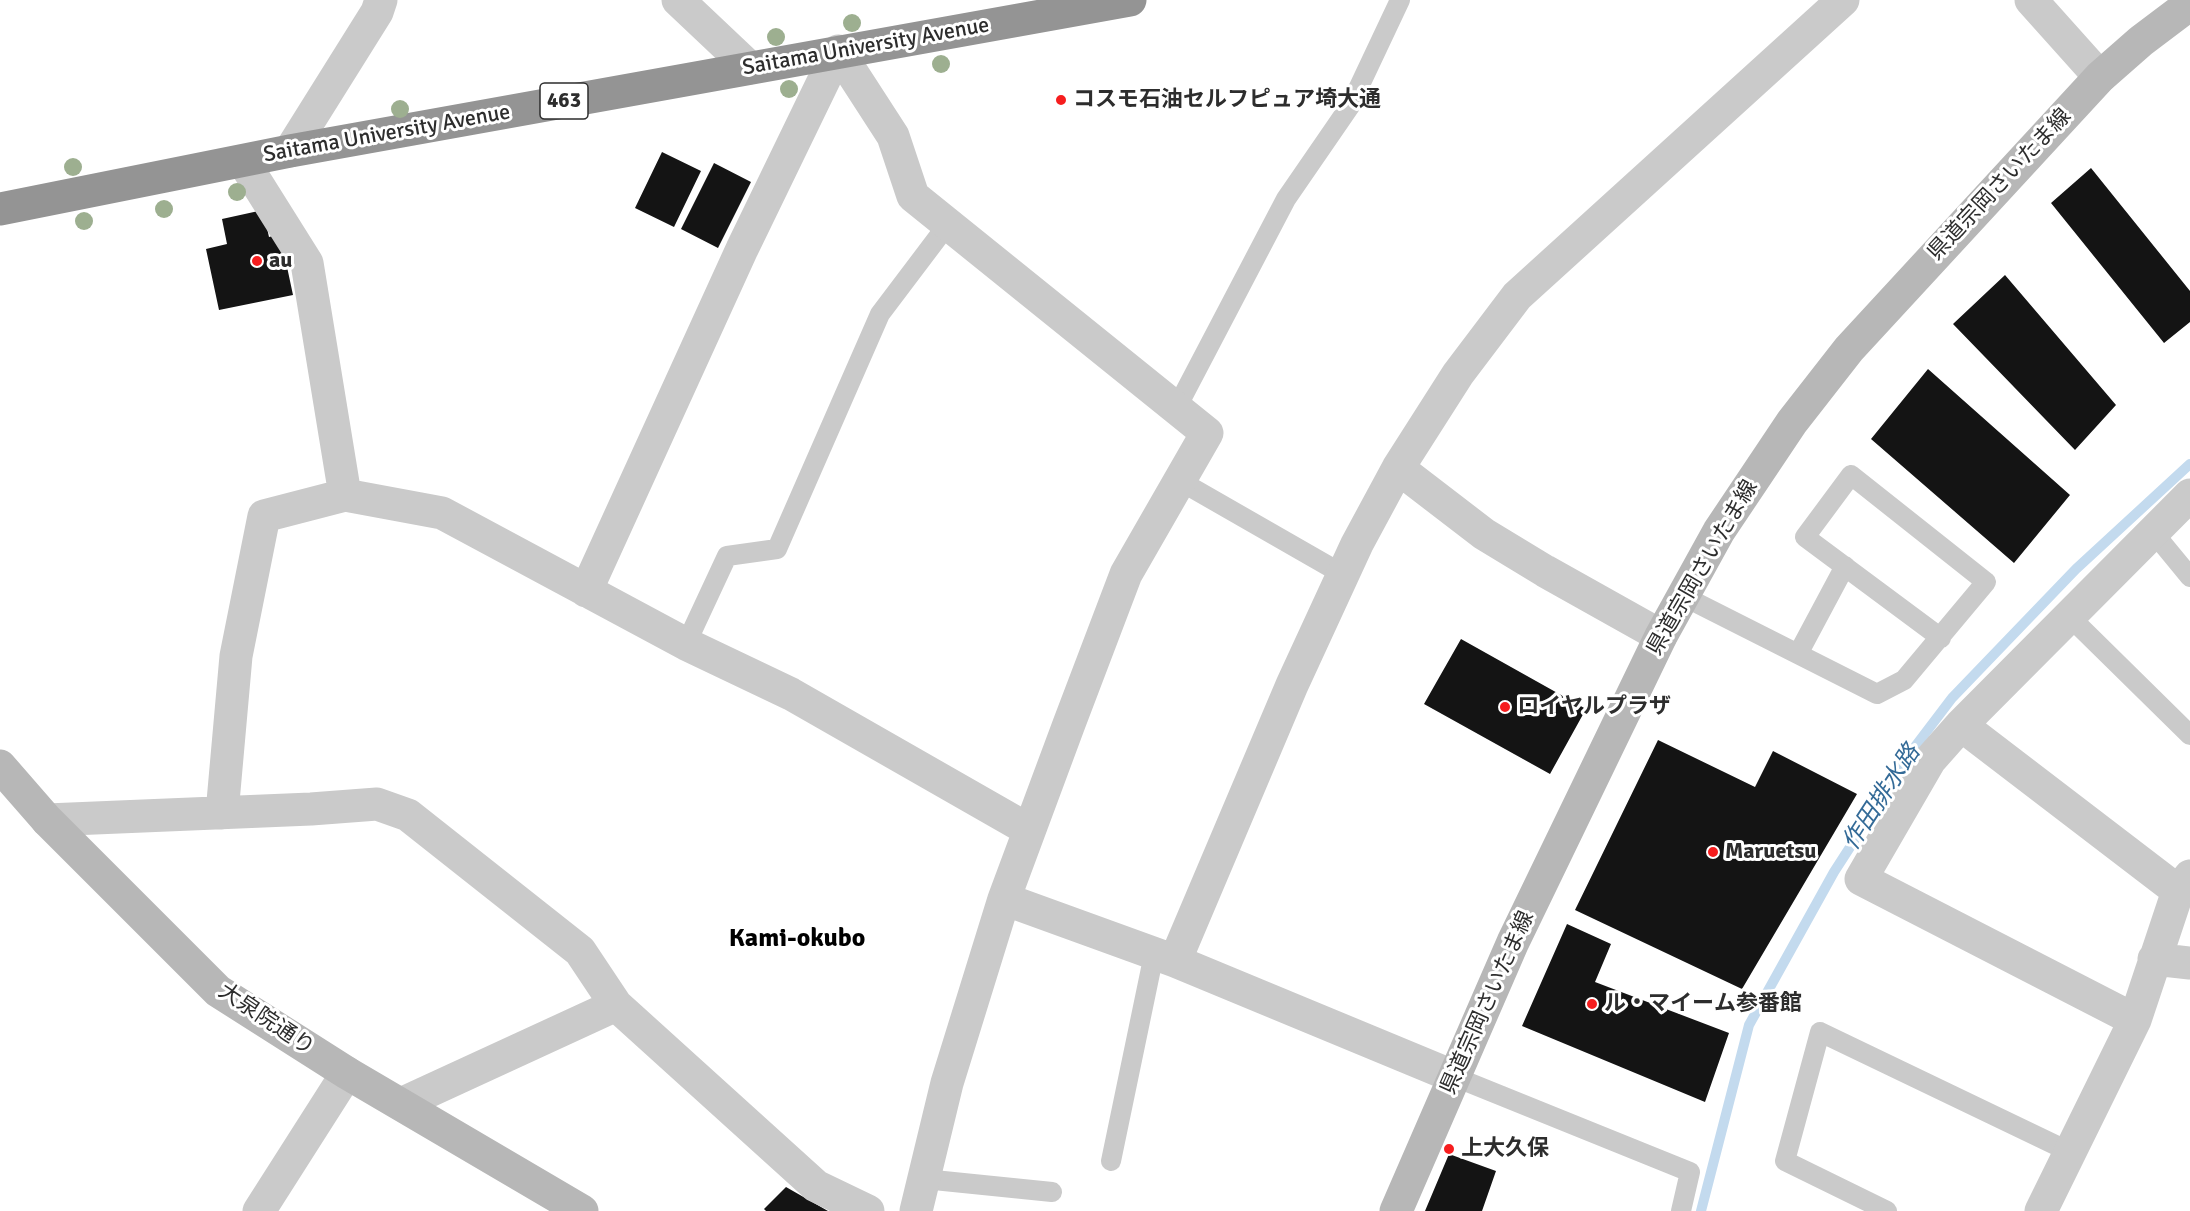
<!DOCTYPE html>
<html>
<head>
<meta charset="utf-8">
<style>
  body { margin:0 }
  canvas { display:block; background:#fff }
</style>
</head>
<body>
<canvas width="2190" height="1211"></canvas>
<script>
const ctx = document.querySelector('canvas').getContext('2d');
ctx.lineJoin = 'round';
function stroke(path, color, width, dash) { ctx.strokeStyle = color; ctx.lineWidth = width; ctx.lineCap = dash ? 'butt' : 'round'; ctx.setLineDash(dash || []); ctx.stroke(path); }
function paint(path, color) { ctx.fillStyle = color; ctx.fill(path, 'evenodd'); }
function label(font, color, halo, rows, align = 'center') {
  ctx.font = font + ' Signika,"Noto Sans JP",sans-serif'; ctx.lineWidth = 6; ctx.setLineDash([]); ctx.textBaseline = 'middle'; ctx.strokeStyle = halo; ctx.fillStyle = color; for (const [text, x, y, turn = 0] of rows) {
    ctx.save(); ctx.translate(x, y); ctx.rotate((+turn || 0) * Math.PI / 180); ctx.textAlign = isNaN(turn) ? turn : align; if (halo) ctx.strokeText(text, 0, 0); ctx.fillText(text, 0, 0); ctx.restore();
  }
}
stroke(new Path2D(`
  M1701 1211 1749 1025 1834 872 1914 748 1952 698 2076 569 2190 464`), '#c3daee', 10);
paint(new Path2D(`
  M662 152 701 171 674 227 635 208Z
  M714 163 751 182 718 248 681 229Z
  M2091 168 2190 291V322L2164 343 2051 203Z
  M263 210 269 237 280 234 293 295 219 310 206 249 227 244 222 219Z
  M2005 275 2116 405 2075 450 1953 324Z
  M1928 369 2070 495 2014 563 1871 439Z
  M1461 639 1586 709 1550 774 1424 704Z
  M1658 740 1755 787 1773 751 1857 794 1742 989 1575 910Z
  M1567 924 1611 944 1595 982 1729 1033 1705 1102 1522 1026Z
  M1449 1154 1496 1171 1482 1211H1425Z
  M786 1187 828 1211H766L764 1209Z`), '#141414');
stroke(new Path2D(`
  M1176 409 1286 199 1350 106 1400 0
  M1180 481 1344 575
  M2153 532 2190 577
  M1683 596 1877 694 1904 680 1986 582 1851 475 1805 537 1941 638
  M2069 616 2190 735
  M686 644 727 556 777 549 880 314 948 224
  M1798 654 1845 566
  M1455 1077 1690 1172 1681 1211
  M1111 1161 1154 954
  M924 1179 1052 1192
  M1887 1211 1785 1161 1820 1032 2070 1152`), '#cacaca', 20);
stroke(new Path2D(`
  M678 0 750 68
  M2031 0 2100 77
  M838 51 893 136 913 196 1207 433 1126 574 1069 724 1004 899 947 1083 916 1211
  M290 151 377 12 381 0
  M243 161 307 263 345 495
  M1398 468 1484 534 1545 571 1661 636
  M586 591 742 249 838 51
  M1961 725 2178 891
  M222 813 236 656 264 516 345 495 442 513 686 644 791 694 1029 830
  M47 820 311 809 377 804 408 815 580 951 616 1005
  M1004 899 1175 961 1455 1077
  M2154 959 2190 963
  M1175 961 1292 685 1357 544 1398 468 1458 374 1517 296 1843 0
  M2135 1020 1861 879 1930 760 1961 725 2190 495
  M401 1104 616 1005 816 1186 868 1211
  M259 1211 347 1073
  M2041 1211 2135 1020 2178 891 2190 876`), '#cacaca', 33);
stroke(new Path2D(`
  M0 766 47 820 218 991 347 1073 582 1211
  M1396 1211 1513 942 1661 636 1719 531 1792 422 1849 349 2100 77 2141 41 2190 4`), '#b7b7b7', 33);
stroke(new Path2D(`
  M0 209 290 151 1130 0`), '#949494', 33);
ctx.fillStyle = '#9daf90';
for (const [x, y] of [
  [852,23],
  [776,37],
  [941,64],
  [789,89],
  [400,109],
  [73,167],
  [237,192],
  [164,209],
  [84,221]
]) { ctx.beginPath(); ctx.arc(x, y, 9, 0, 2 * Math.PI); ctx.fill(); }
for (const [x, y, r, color] of [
  [1061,100,6,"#f61d1e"],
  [257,261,6,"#f61d1e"],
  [1505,707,6,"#f61d1e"],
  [1713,852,6,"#f61d1e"],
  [1592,1004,6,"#f61d1e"],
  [1449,1149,6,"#f61d1e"]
]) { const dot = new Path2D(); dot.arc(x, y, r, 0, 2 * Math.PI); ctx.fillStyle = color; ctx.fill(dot); stroke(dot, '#fff', 2); }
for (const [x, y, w] of [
  [564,101,48]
]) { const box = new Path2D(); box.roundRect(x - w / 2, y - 18, w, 36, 4.5); ctx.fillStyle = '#fff'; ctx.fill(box); stroke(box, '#2d2d2d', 1.5); }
label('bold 21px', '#2d2d2d', null, [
  ["463",564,101]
]);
label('22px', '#2d2d2d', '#fff', [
  ["Saitama University Avenue",866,47,-10],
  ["Saitama University Avenue",387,134,-10],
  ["県道宗岡さいたま線",2000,185,-47],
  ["県道宗岡さいたま線",1703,568,-60],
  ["県道宗岡さいたま線",1488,1003,-66],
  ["大泉院通り",266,1020,34]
]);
label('bold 22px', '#2d2d2d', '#fff', [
  ["コスモ石油セルフピュア埼大通",1073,100],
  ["au",269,261],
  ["ロイヤルプラザ",1517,707],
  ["Maruetsu",1725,852],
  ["ル・マイーム参番館",1604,1004],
  ["上大久保",1461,1149]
], 'left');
label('italic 24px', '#336a97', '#fff', [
  ["作田排水路",1882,798,-57]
]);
label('bold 26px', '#000', '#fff', [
  ["Kami-okubo",797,939]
]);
</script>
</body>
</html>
